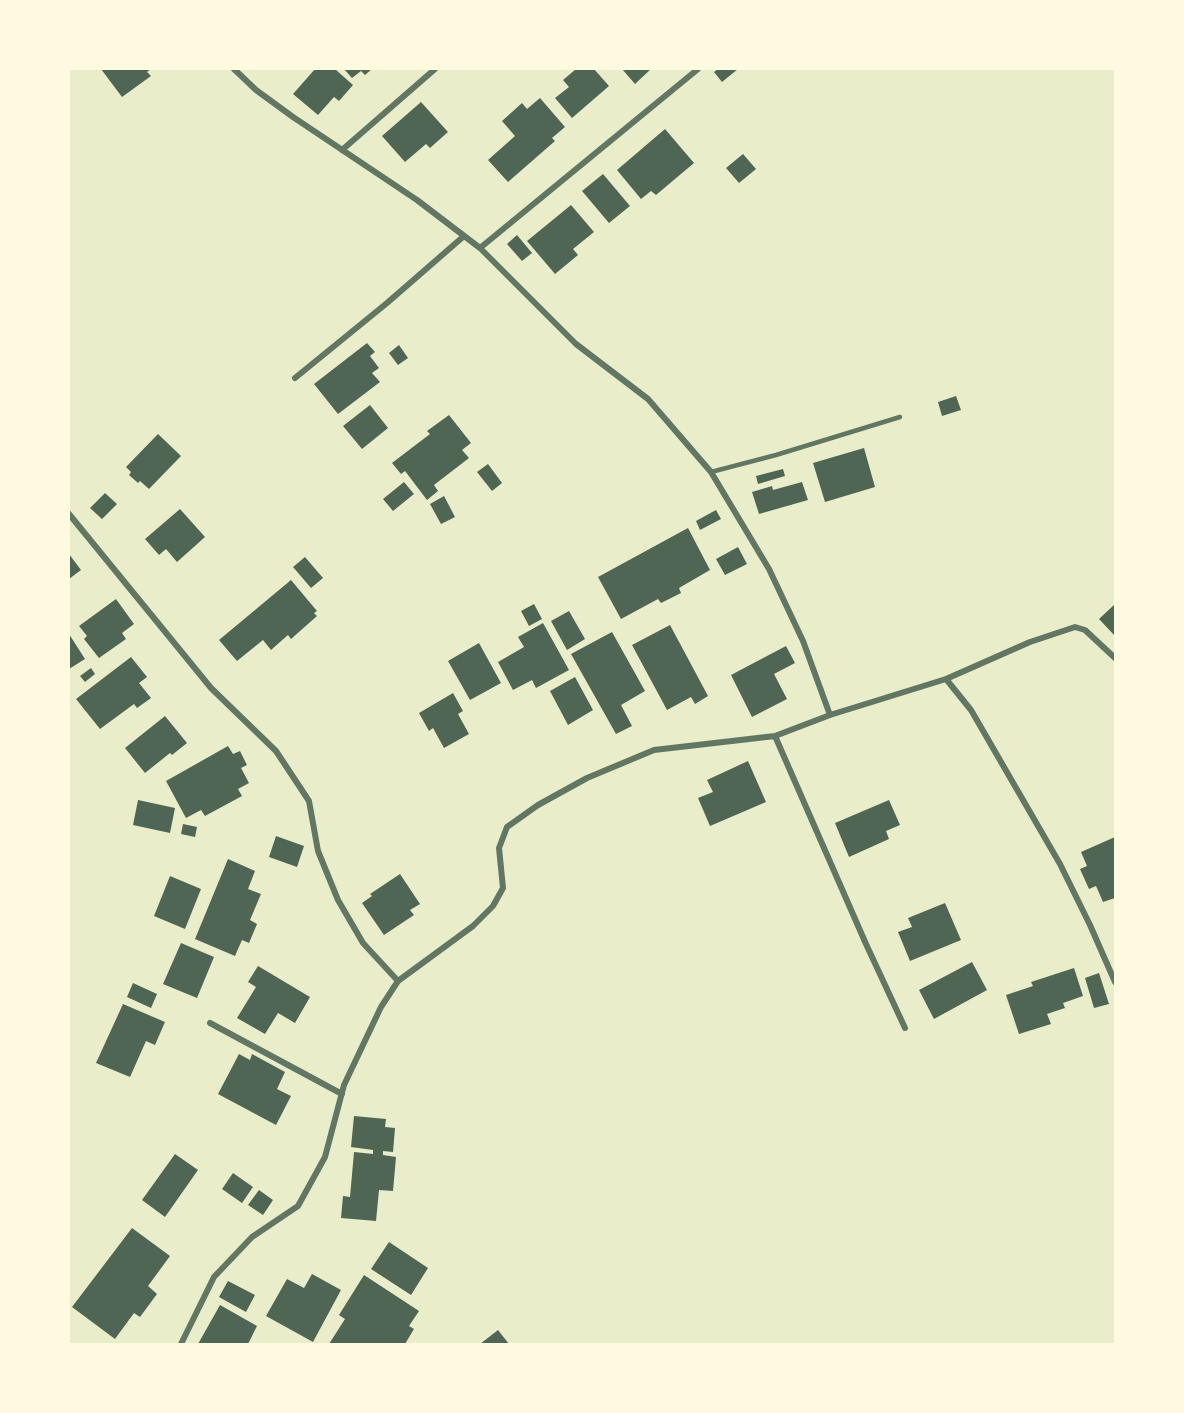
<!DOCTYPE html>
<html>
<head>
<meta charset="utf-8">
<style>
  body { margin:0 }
  #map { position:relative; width:1184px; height:1413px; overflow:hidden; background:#e9edc9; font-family:Helvetica,sans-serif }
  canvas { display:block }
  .frame { position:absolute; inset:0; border:70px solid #fefae0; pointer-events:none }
</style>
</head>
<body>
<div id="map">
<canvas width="1184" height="1413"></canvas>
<div class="frame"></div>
</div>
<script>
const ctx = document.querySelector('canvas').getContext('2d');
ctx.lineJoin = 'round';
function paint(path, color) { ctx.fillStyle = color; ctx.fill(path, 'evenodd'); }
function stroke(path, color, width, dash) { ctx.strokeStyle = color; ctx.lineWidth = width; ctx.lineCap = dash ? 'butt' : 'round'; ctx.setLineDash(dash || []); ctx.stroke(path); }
paint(new Path2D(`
  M101 69H151L147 72 151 76 122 97Z
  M315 69H335L353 85 339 101 334 97 318 115 293 94Z
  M344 69H372L365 75 361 71 352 78Z
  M576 69H594L609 86 572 118 555 98 569 87 563 80Z
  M622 69H651L635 84Z
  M718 69H738L722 82 714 72Z
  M540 98 565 127 552 138 555 141 508 182 488 160 515 136 502 121 522 103 527 109Z
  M421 102 448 132 430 148 426 144 405 162 382 136Z
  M665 129 694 163 656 195 651 191 641 199 617 170Z
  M743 154 756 169 739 183 726 168Z
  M603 174 630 206 609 223 582 191Z
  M571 205 594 232 573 249 578 255 555 274 527 241Z
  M517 235 532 253 522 261 507 244Z
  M367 343 375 352 370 356 379 368 372 373 380 382 338 414 314 384Z
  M399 345 408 358 398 365 389 353Z
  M956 396 961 410 942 416 938 402Z
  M370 405 388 428 362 449 343 426Z
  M449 415 471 443 462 450 469 458 434 485 438 491 427 500 405 471 401 474 392 463 430 434 427 431Z
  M158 434 181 456 149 489 140 481 138 483 129 475 131 472 126 467Z
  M864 448 875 487 825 502 813 463Z
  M488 464 502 483 492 491 477 472Z
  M783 469 785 476 758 484 756 476Z
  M404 482 414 494 393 511 383 499Z
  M802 482 808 500 759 514 752 492 772 486 773 490Z
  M105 493 117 504 102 519 90 508Z
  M444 496 455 517 441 524 430 504Z
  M180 509 205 537 177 562 166 549 159 555 145 539Z
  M716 510 721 519 700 530 696 521Z
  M688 528 710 570 679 588 681 593 661 603 658 599 621 619 598 577Z
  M738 547 747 564 725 575 716 559Z
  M69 554 81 570 69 579Z
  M305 557 323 578 311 588 293 567Z
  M291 580 317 611 314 613 317 616 291 639 288 635 271 650 263 640 237 661 219 640Z
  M116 599 134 624 122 633 126 639 99 658 84 639 87 636 79 626Z
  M534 604 542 619 529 626 521 611Z
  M1115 604V636L1099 619Z
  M569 611 585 639 567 650 551 621Z
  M543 623 569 670 536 688 532 680 513 690 498 662 524 647 518 637Z
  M670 625 708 696 695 704 691 697 667 710 632 645Z
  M612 632 645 691 621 705 632 726 616 734 571 654Z
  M69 634 85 659 69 669Z
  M479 643 501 683 470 700 448 661Z
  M786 646 795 663 774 674 787 699 752 717 731 675Z
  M131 657 147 677 139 683 151 698 137 708 134 704 100 729 76 699Z
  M91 668 95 674 85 682 80 676Z
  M575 677 593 710 568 725 550 691Z
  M453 693 463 711 458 714 469 734 444 748 433 728 429 731 419 713Z
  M165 716 187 743 172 755 170 753 145 773 125 748Z
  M228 746 233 754 240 751 247 765 241 768 249 783 238 789 242 796 205 816 201 810 186 818 166 781Z
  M748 761 766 802 710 826 698 798 713 792 707 780Z
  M138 800 175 808 170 833 133 825Z
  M889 800 900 825 886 831 889 839 849 857 835 823Z
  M183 824 197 827 195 837 181 834Z
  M276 836 304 846 297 867 269 857Z
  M1115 837V898L1103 902 1096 886 1089 889 1080 869 1087 866 1081 852Z
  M228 859 255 871 248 889 261 894 250 920 257 924 249 943 242 940 235 956 195 939Z
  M400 874 420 904 410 910 414 915 384 935 362 903 372 896 370 894Z
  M170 876 201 889 185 929 154 916Z
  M945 903 961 940 910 961 898 932 912 927 908 918Z
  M181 943 214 957 197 998 163 984Z
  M972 962 987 990 934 1019 919 990Z
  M258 966 310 997 295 1023 278 1013 265 1034 237 1018 256 987 248 982Z
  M1074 968 1083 996 1063 1003 1065 1008 1047 1014 1051 1024 1019 1034 1006 995 1033 986 1031 982Z
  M1099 973 1109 1004 1094 1008 1085 978Z
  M133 983 157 994 151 1008 127 997Z
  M123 1004 165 1022 155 1045 146 1041 130 1077 96 1063Z
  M239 1054 250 1060 252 1054 285 1072 277 1089 291 1096 276 1125 218 1094Z
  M354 1116 386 1119 385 1127 395 1128 393 1152 383 1151V1155L396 1157 393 1191 379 1190 376 1221 341 1218 343 1196 350 1197 354 1152 373 1154V1150L351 1147Z
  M175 1154 198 1170 165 1217 142 1200Z
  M233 1173 253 1187 242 1203 222 1189Z
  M259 1190 273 1200 263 1215 248 1205Z
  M132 1228 170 1256 148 1286 157 1294 140 1317 134 1313 115 1339 72 1307Z
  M389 1242 428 1268 411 1295 371 1269Z
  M312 1274 341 1290 313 1342 266 1316 287 1279 304 1288Z
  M364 1275 419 1311 409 1326 414 1329 405 1344H329L345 1319 339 1315Z
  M228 1281 255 1295 246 1312 219 1297Z
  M220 1305 257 1326 248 1344H198Z
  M498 1330 509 1344H480Z`), '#4f6655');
stroke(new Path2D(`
  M711 472 776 455 900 417`), '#617663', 4.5);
stroke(new Path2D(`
  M234 69 256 90 293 117 417 200 480 248 576 344 648 399 711 472 769 569 803 641 830 715
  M342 150 435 69
  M480 248 698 69
  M295 378 387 303 464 236
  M69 514 211 688 276 751 309 801 318 851 338 900 363 943 398 981
  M946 679 971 710 1060 864 1090 925 1115 982
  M775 736 866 944 905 1028
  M210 1023 342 1094
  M181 1344 214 1277 252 1237 298 1206 325 1157 344 1085 381 1007 398 981 473 926 493 906 503 888 499 848 507 827 538 805 587 778 654 750 775 736 830 715 946 679 1030 642 1075 627 1085 630 1115 658`), '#617663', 6);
</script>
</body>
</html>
